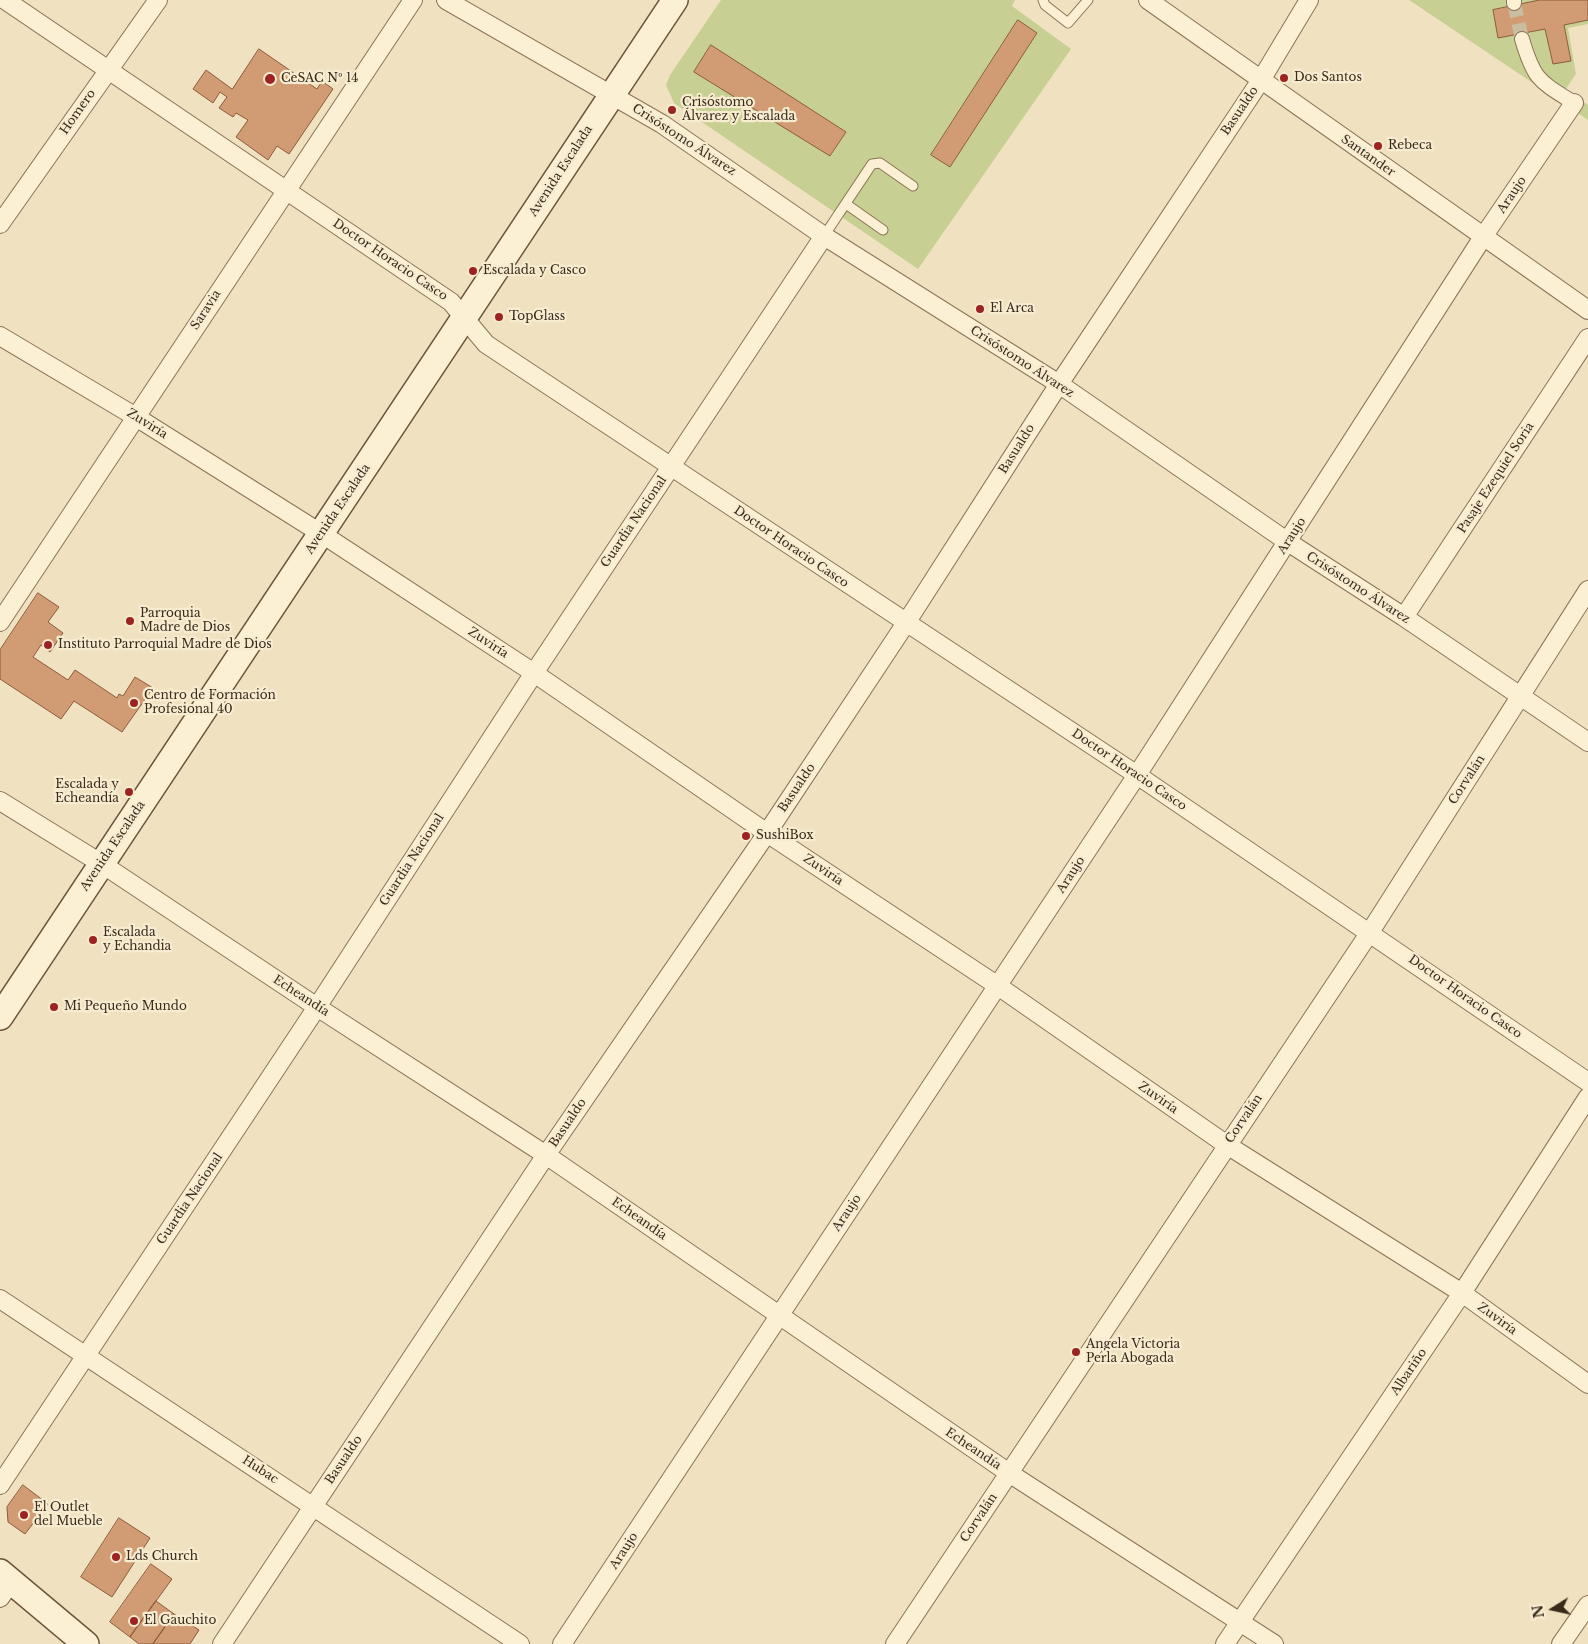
<!DOCTYPE html>
<html>
<head>
<meta charset="utf-8">
<style>
  body { margin:0 }
  #map { position:relative; width:1588px; height:1644px; overflow:hidden; background:#f0e2c0; font-family:"Libre Baskerville",serif }
  canvas { display:block }
  .north { position:absolute; left:1528px; top:1584px; width:50px; height:50px; -webkit-text-stroke:4px #f7ecd0; paint-order:stroke; rotate:260deg; font-size:14px; font-weight:700; line-height:20px; text-align:center; color:#392a1c }
  .north::after { content:''; display:block; margin:auto; width:18px; height:22px; background:#392a1c; clip-path:polygon(50% 0,100% 100%,50% 72%,0 100%) }
</style>
</head>
<body>
<div id="map">
<canvas width="1588" height="1644"></canvas>
<div class="north">N</div>
</div>
<script>
const ctx = document.querySelector('canvas').getContext('2d');
ctx.lineJoin = 'round';
function paint(path, color) { ctx.fillStyle = color; ctx.fill(path, 'evenodd'); }
function stroke(path, color, width, dash) { ctx.strokeStyle = color; ctx.lineWidth = width; ctx.lineCap = dash ? 'butt' : 'round'; ctx.setLineDash(dash || []); ctx.stroke(path); }
function label(font, color, halo, rows, align = 'center') {
  ctx.font = font + ' "Libre Baskerville",serif'; ctx.lineWidth = 4.5; ctx.setLineDash([]); ctx.textBaseline = 'middle'; ctx.strokeStyle = halo; ctx.fillStyle = color; for (const [text, x, y, turn = 0] of rows) {
    ctx.save(); ctx.translate(x, y); ctx.rotate((+turn || 0) * Math.PI / 180); ctx.textAlign = isNaN(turn) ? turn : align; if (halo) ctx.strokeText(text, 0, 0); ctx.fillText(text, 0, 0); ctx.restore();
  }
}
paint(new Path2D(`
  M721 0H1015L1012 6 1071 49 918 269 674 103 666 85 670 75ZM1018 21 1037 33 950 167 931 155ZM711 45 846 132 831 156 695 72Z
  M1409 0H1540L1493 10 1498 38 1545 29 1553 64 1571 60 1564 25 1588 20V24L1568 28 1576 74 1565 90 1588 105V120Z`), '#c8cf93');
const building = new Path2D(`
  M1540 0H1588V20L1564 25 1571 61 1553 64 1545 29 1498 38 1493 10Z
  M1018 20 1037 33 950 167 931 155Z
  M711 45 846 132 830 156 694 72Z
  M259 49 317 89 322 81 333 89 289 154 277 146 268 160 236 137 248 120 236 113 233 117 219 108 227 97 220 92 213 103 193 89 206 70 232 89Z
  M38 593 59 607 48 622 63 633 50 652 41 645 33 657 68 680 75 670 117 698 119 694 123 696 135 677 153 688 122 732 74 701 61 719 0 679V650Z
  M23 1485 48 1504 25 1534 8 1522 7 1507Z
  M119 1518 150 1538 112 1597 81 1577Z
  M151 1564 172 1579 130 1637 110 1622Z
  M156 1601 174 1614 153 1644H139L130 1637Z
  M174 1614 199 1630 190 1644H153Z`);
paint(building, '#d19b73');
stroke(building, '#8b5b3b', 1);
stroke(new Path2D(`
  M1514 3 1522 39`), '#cbbd9f', 14, [14, 7]);
const service = new Path2D(`
  M1043 0 1045 5 1068 23 1088 0
  M846 204 883 230
  M824 236 872 164 880 163 913 186`);
const pedestrian = new Path2D(`
  M1514 0V3
  M1522 39C1534 80 1539 81 1574 103`);
const minor = new Path2D(`
  M5 0 451 302 486 344 1137 775 1588 1082
  M446 0 662 124 824 236 1059 384 1288 542 1404 617 1588 742
  M1148 0 1588 310
  M0 224 158 0
  M0 336 136 417 322 534 534 673 767 833 998 986 1227 1145 1462 1293 1588 1384
  M1404 617 1588 338
  M0 622 413 0
  M0 801 102 864 317 1007 546 1155 1009 1473 1274 1644
  M0 1299 520 1644
  M0 1485 317 1007 534 673 824 236
  M0 1598 11 1582
  M222 1644 546 1155 767 833 906 623 1059 384 1261 80 1309 0
  M562 1644 1137 775 1483 237 1574 103
  M895 1644 1370 932 1588 590
  M1225 1644 1462 1293 1588 1097
  M1561 1644 1588 1605`);
const secondary = new Path2D(`
  M0 1017 675 0
  M0 1572 86 1644`);
stroke(service, '#8b7357', 11);
stroke(pedestrian, '#8b7357', 16);
stroke(minor, '#8b7357', 20);
stroke(secondary, '#6c543a', 28);
stroke(service, '#fbefd4', 9);
stroke(pedestrian, '#fbefd4', 14);
stroke(minor, '#fbefd4', 18);
stroke(secondary, '#fbefd4', 25);
for (const [x, y, r, color] of [
  [1284,78,5,"#9d2323"],
  [270,79,6,"#9d2323"],
  [672,110,5,"#9d2323"],
  [1378,146,5,"#9d2323"],
  [473,271,5,"#9d2323"],
  [980,309,5,"#9d2323"],
  [499,317,5,"#9d2323"],
  [130,621,5,"#9d2323"],
  [48,645,5,"#9d2323"],
  [134,703,5,"#9d2323"],
  [129,792,5,"#9d2323"],
  [746,836,5,"#9d2323"],
  [93,940,5,"#9d2323"],
  [54,1007,5,"#9d2323"],
  [1076,1352,5,"#9d2323"],
  [24,1515,5,"#9d2323"],
  [116,1557,5,"#9d2323"],
  [134,1621,5,"#9d2323"]
]) { const dot = new Path2D(); dot.arc(x, y, r, 0, 2 * Math.PI); ctx.fillStyle = color; ctx.fill(dot); stroke(dot, '#f7ecd0', 2); }
label('12px', '#392a1c', '#f7ecd0', [
  ["Dos Santos",1294,78],
  ["CeSAC Nº 14",281,79],
  ["Crisóstomo",682,103],
  ["Álvarez y Escalada",682,117],
  ["Rebeca",1388,146],
  ["Escalada y Casco",483,271],
  ["El Arca",990,309],
  ["TopGlass",509,317],
  ["Parroquia",140,614],
  ["Madre de Dios",140,628],
  ["Instituto Parroquial Madre de Dios",58,645],
  ["Centro de Formación",144,696],
  ["Profesional 40",144,710],
  ["Escalada y",119,785,"right"],
  ["Echeandía",119,799,"right"],
  ["SushiBox",756,836],
  ["Escalada",103,933],
  ["y Echandia",103,947],
  ["Mi Pequeño Mundo",64,1007],
  ["Angela Victoria",1086,1345],
  ["Perla Abogada",1086,1359],
  ["El Outlet",34,1508],
  ["del Mueble",34,1522],
  ["Lds Church",126,1557],
  ["El Gauchito",144,1621]
], 'left');
label('12px', '#392a1c', '#f7ecd0', [
  ["Basualdo",1240,111,-56],
  ["Homero",78,112,-55],
  ["Crisóstomo Álvarez",684,140,33],
  ["Santander",1368,156,35],
  ["Avenida Escalada",561,171,-57],
  ["Araujo",1512,195,-56],
  ["Doctor Horacio Casco",390,260,34],
  ["Saravia",206,310,-57],
  ["Crisóstomo Álvarez",1022,362,33],
  ["Zuviría",147,424,32],
  ["Basualdo",1017,449,-58],
  ["Pasaje Ezequiel Soria",1496,478,-57],
  ["Avenida Escalada",338,509,-56],
  ["Guardia Nacional",634,522,-56],
  ["Araujo",1292,536,-57],
  ["Doctor Horacio Casco",791,547,34],
  ["Crisóstomo Álvarez",1358,588,33],
  ["Zuviría",488,643,33],
  ["Doctor Horacio Casco",1129,770,34],
  ["Corvalán",1467,780,-57],
  ["Basualdo",797,788,-56],
  ["Avenida Escalada",113,846,-56],
  ["Guardia Nacional",412,860,-57],
  ["Zuviría",823,870,34],
  ["Araujo",1071,875,-57],
  ["Echeandía",301,996,33],
  ["Doctor Horacio Casco",1465,997,35],
  ["Zuviría",1158,1098,35],
  ["Corvalán",1244,1119,-56],
  ["Basualdo",568,1123,-56],
  ["Guardia Nacional",190,1199,-56],
  ["Araujo",847,1213,-56],
  ["Echeandía",639,1219,35],
  ["Zuviría",1497,1319,36],
  ["Albariño",1409,1372,-56],
  ["Echeandía",973,1449,34],
  ["Basualdo",344,1460,-56],
  ["Hubac",260,1470,33],
  ["Corvalán",979,1518,-56],
  ["Araujo",624,1551,-57]
]);
</script>
</body>
</html>
